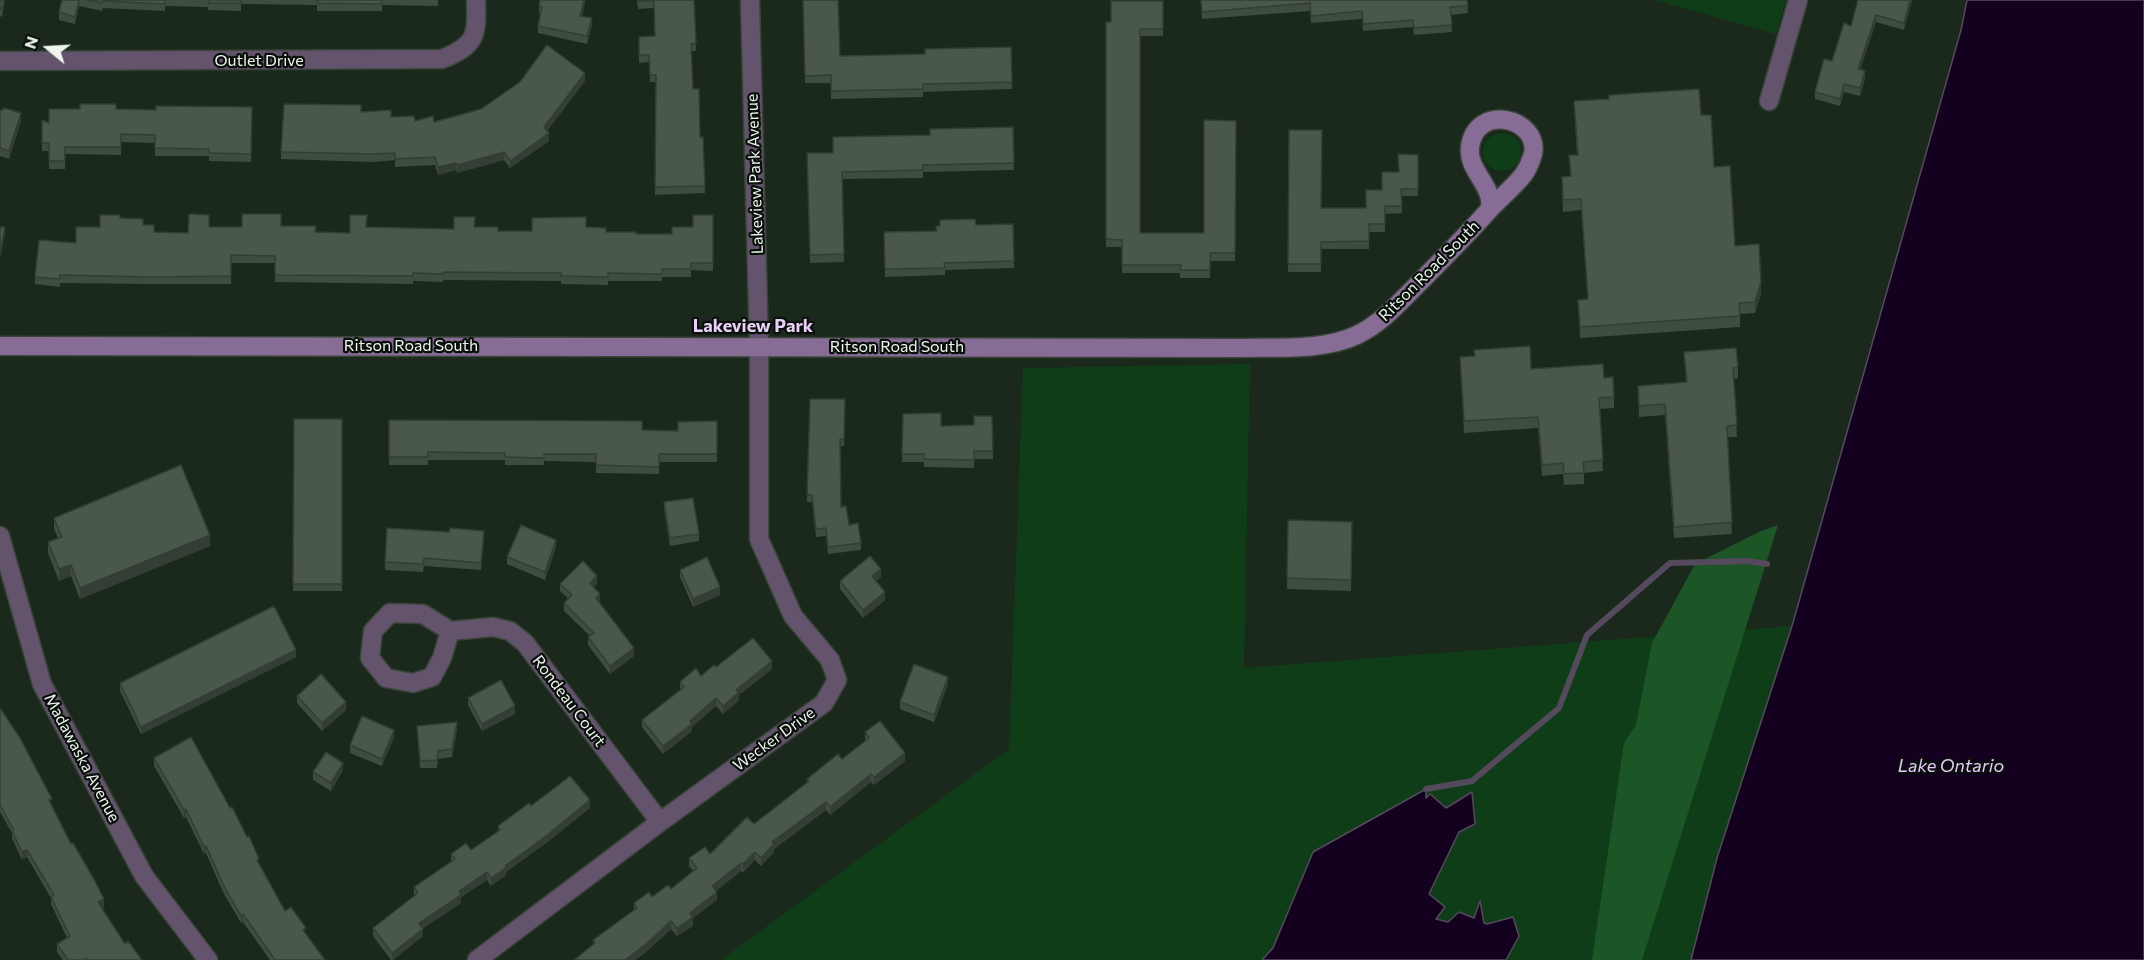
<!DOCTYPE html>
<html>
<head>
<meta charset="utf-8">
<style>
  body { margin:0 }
  #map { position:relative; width:2144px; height:960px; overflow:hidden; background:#1b281c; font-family:Commissioner,sans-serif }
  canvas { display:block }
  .north { position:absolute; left:18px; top:18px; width:60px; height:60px; -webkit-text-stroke:4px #090f0a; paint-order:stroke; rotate:288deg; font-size:16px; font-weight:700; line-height:24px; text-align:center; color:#eef6ee }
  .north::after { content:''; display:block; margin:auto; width:21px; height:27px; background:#eef6ee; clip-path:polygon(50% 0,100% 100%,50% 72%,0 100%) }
</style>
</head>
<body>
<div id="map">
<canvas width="2144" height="960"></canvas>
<div class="north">N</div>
</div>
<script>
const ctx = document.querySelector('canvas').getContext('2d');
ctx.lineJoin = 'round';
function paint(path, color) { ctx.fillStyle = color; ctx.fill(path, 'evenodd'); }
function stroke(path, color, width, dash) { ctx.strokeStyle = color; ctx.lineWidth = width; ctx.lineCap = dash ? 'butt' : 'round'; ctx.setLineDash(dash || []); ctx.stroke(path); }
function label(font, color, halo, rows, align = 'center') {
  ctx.font = font + ' Commissioner,sans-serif'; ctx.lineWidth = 4.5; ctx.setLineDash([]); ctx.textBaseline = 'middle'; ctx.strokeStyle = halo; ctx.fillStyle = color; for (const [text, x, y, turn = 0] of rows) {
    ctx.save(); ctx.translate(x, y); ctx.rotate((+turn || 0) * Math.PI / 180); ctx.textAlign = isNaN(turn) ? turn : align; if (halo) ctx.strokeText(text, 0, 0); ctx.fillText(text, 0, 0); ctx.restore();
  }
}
paint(new Path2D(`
  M1654 0H1786L1776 34Z
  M1483 152a19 19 0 1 1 38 0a19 19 0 1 1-38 0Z
  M1250 364 1244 668 1792 626 1717 858 1691 960H721L1009 749 1023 368Z`), '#0f3d17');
paint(new Path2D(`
  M1778 525 1642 960H1592L1624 743 1636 725 1652 643 1695 564 1759 532Z`), '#1c5626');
const water = new Path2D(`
  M1967 0H2144V960H1691L1717 858 1792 626 1961 30Z
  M1426 789V798L1430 794 1446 808 1472 792 1475 824 1459 832 1429 894 1445 907 1436 919 1448 922 1459 912 1474 918 1480 901 1484 923 1487 924 1513 917 1519 936 1506 960H1262L1273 948 1313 852Z`);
paint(water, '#14001f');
stroke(water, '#554a5d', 1.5);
stroke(new Path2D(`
  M1426 789 1472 781 1559 708 1587 635 1670 563 1748 561 1767 564`), '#554a5d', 6);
const street = new Path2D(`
  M0 61 442 59C477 45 477 35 476 0
  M1769 101 1798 0
  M0 536 42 684 144 876 208 960
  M450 631 442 658 432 677 413 683 386 678 370 658 373 631 390 613 423 614 450 631 493 627 510 631 525 643 660 822
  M477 960 660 822 824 703 837 680 830 660 793 616 759 539V347L750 0`);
const secondary = new Path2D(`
  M0 346 1241 348C1278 347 1323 351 1357 335 1380 324 1396 306 1413 289 1439 263 1465 237 1489 210 1500 198 1514 187 1524 174 1528 168 1531 161 1533 154 1540 118 1476 102 1470 147 1467 171 1494 185 1490 209`);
stroke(street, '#394539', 21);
stroke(secondary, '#394539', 21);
stroke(street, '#64536c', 18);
stroke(secondary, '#876d95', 18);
paint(new Path2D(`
  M0 0H5L2 17 0 16Z
  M62 0H438V6L382 5V11H317V5L241 4V11L208 10V7L165 6V11L103 8 102 11 79 6 75 24 59 20V12Z
  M585 0 582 16 592 25 587 44 538 33V26L541 14H539V6Z
  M637 0H694L696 51H691L693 89 700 137H703L705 193 655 195 656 82H650L649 62 639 63V44L655 36 654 8 638 9Z
  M803 0 840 56 925 54 1011 47 1012 89 923 92V97L831 99V83H805Z
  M1201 0H1467L1468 13 1451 15 1452 32 1414 35 1413 27 1363 31 1362 19 1311 23 1310 11 1202 19Z
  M1858 0H1912L1904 30 1876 22 1860 70 1865 79 1860 96 1844 92 1840 106 1815 99V92L1851 26Z
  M1163 1V36H1140V233H1204L1236 121 1235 261H1210V278H1180V273H1122V247H1106V22H1111Z
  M585 81 547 131 549 141 510 168 504 160 457 173 456 170 438 175 435 165 395 167V160L373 162 281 159V152L361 112 415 121 434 122Z
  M1574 101 1701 115 1735 246 1761 294 1755 313 1740 314V327L1580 338 1578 300 1588 299 1581 210 1563 212 1562 188V177L1570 176 1569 155H1577Z
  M252 107 251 162 209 161V156H155V143L121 142V155L65 154V169H49V151H42V120L49 123 116 109 156 110Z
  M0 110 21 121 9 159 0 156Z
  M1013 127 1014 170 923 172V178L842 179 844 262 810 263 807 153H833L930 135Z
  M1289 130 1321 208H1366L1399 172 1418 155V196H1402V213L1385 214V232H1369V249H1321V272H1288Z
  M713 215V271L691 270V277H662V281H608V285L561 284V281L443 280V282L413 281V284L275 282V263H231V284H151L60 283V287L35 284V277L76 243 100 227 120 218 143 225 154 232 188 233 209 227H242L281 226 315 232 350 233 367 227 454 229 475 227 498 231H532L586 227 606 232 636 234H672L693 227Z
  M1013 224 1014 268 945 270V275L885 277 884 232 937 231 976 225Z
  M1684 352 1738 367V378L1734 379 1737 437H1727L1732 534 1674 538 1665 415 1639 417 1638 386 1686 382Z
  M1460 357 1531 369 1604 378 1614 397V408L1600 409 1603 471 1584 473V484L1564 485 1563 474 1542 476 1538 428 1464 433Z
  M810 399H845L844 446H840L841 507 849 525 861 543V550L828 554 826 536 816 537 812 502H807Z
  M903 414 941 426 974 425 992 416 993 459H974V468L924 467V462H902Z
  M294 419H342V591H293Z
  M389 420 678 431 717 421V462H659V474L596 473V462L544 461V465H505V460H428V465H389Z
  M664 502 699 534V541L670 546 664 509Z
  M54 518 210 546 80 599 71 576 59 581 48 553V542L58 538 54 529Z
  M1288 520 1352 522 1351 591 1287 589Z
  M484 539 481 570 424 566 423 572 385 570V562Z
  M556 547 545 580 507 564V557Z
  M680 570 720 595 693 607 680 577Z
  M881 577 876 581 885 600 863 618 840 589V581Z
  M597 583 594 587 600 601 599 602 634 656 610 674 588 645V637L590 636 564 611V603L568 598 560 591V584Z
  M296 657 141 734 120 691V683Z
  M716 667 772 669 739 695V700L723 714 716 706 692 727V731L663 754 642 727V720L680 690V682L701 676Z
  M948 684 934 722 900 709V702Z
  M297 696 346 710 322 731 297 703Z
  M468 698 515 714 482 731 468 705Z
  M0 708 104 907 102 908 125 944 142 960H63L57 952V944L67 938 51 904V898L27 857 22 860 12 838V833L0 812Z
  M417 726 457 730 452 757 438 759 437 768H420Z
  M865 732 905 761 874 785 871 782 830 815 826 810 774 849V852L761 866 755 860 743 872 741 871 716 891 717 900 693 918V926L677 936 671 929 646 952 635 960H574L593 944V940L634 910V903L652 897 671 889 693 871 689 866V858L710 854 754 824 807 782V779L842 759 865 741Z
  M394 737 382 766 350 753V745Z
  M154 758 259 864 285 911 306 934 325 960H270L243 922 241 923 223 892 206 853 204 854 186 817 184 818 154 766Z
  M343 770 331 791 313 780V772Z
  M531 806 590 808 546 843 506 872V875L491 886 487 880 461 897V903L423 928V936L393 960H391L373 936V928L414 896V887L451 862V854L471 850 498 832V826Z`), '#3f4c40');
paint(new Path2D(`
  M4 0H5L2 17V9Z
  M79 0V6L75 24V17Z
  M584 0H585V4L580 23V16Z
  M1910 0H1912L1904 30V23Z
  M1876 15V22L1858 76V69Z
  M592 18V25L587 44V36Z
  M1865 71V79L1860 96V88Z
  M585 73V81L544 135V127Z
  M1844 84V92L1840 106V99Z
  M21 113V121L9 159V151Z
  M549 133V141L510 168V161Z
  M504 152V160L457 173V165Z
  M456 163V170L438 175V167Z
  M5 227V235L0 259V252Z
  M1761 282V294L1755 313V302Z
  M210 535V546L80 599V588Z
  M556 540V547L545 580V572Z
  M71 565V576L59 581V569Z
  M881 569V577L872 584V576Z
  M597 576V583L590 591V583Z
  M720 587V595L693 607V599Z
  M885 592V600L863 618V610Z
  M600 594V601L596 606V598Z
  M634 648V656L610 674V666Z
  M296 650V657L141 734V727Z
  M772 661V669L739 695V700L723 714V706L736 690Z
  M948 677V684L934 722V715Z
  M716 698V706L692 727V731L663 754V746Z
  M346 702V710L322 731V723Z
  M515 706V714L482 731V724Z
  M457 722V730L452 757V749Z
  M394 730V737L382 766V759Z
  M905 753V761L874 785V777Z
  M343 763V770L331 791V783Z
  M871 774V782L830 815V807Z
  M590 800V808L546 843 506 872V875L491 886V878L505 866Z
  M826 802V810L774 849V852L761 866V858L772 842Z
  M186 809V817L184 818V810Z
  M206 846V853L204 854V847Z
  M27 850V857L22 860V852Z
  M755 852V860L743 872V864Z
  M741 863V871L712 894V886Z
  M487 872V880L461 897V903L419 931V923L459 891Z
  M717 892V900L693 918V926L677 936V928L690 913Z
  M104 899V907L98 910V902Z
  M243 914V922L241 923V916Z
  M671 921V929L646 952 635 960H625Z
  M423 929V936L392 960V953Z`), '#333e34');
const building = new Path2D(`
  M0 0H4L2 9H0Z
  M62 0H79L75 17 59 12Z
  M87 0H165V4L103 1 102 3Z
  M209 0H241V3H208Z
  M317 0H382V4L317 3Z
  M540 0H584L580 16 592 18 587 36 538 26 542 7 539 6Z
  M638 0H694L696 43 691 44 693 89H699L700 137H703L705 186 655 187 656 75H650L649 55H639V37L655 36 654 1H638Z
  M803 0H838L840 56 925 54V49L1011 47 1012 82 923 84V89L831 91V75L805 76Z
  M1201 0H1467L1468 6 1450 7 1452 25 1414 28 1413 20 1363 24 1362 11 1311 16 1310 3 1202 12Z
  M1858 0H1910L1904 23 1876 15 1858 69 1865 71 1860 88 1844 84 1840 99 1815 92 1824 59 1832 61 1844 23 1851 26Z
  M1111 1H1163V29H1140V233H1204V120L1236 121 1235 253H1210V270H1180L1181 265H1122V240L1106 239V22H1111Z
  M547 45 585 73 544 127 549 133 510 161 504 152 457 165 456 163 438 167 435 157 395 159V153L373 154 281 152 284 104 361 105V112L391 110V117L414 116 415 121 433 116 434 122 481 109 520 82Z
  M1699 89 1701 115H1711L1714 167 1730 166 1735 246 1759 244 1761 282 1755 302 1739 303 1740 316 1580 327 1578 300 1588 299 1581 199 1563 200 1562 177 1571 176 1569 155H1578L1574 101 1609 99V95Z
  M80 104H116V109L156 110V106L252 107 251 154 209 153V149L155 148V135L121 134V147H65V161H49V143H42V120L49 123V109H80Z
  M4 108 21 113 9 151 0 148V110H3Z
  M1013 127 1014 163 923 165V170L842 172 844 254 810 255 807 153H833V137L930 135V129Z
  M1289 130H1322L1321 208H1366V190H1382V172H1399L1398 154 1418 155V189H1401L1402 206H1385V224H1369V241L1321 242V264H1288Z
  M189 214 209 215V227H242V214H281V226H316L315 232 350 233V215H367L366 227 454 229V217H475L474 227H498V231H532V218L586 217V227L606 228V232H636V234H672V227H693V215H713V263H691V269H662V274L608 273V277L561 276V273L443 272V274L413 273V276L275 275V256L231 255V276L151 277 60 275V279L35 277 39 240 76 243V227H100V215H120V218L143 219V225H154V232L188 233Z
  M975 219 976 225 1013 224 1014 261 944 263 945 268 885 269 884 232 937 231 936 226H940V220Z
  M0 227H5L0 252Z
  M1530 346 1531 369 1603 364 1604 378 1613 377 1614 397 1599 398 1603 460 1583 462 1584 473 1564 474 1563 463 1542 465 1538 417 1464 421 1460 357 1475 356 1474 350Z
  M1736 348 1738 367 1733 368 1737 425 1727 426 1732 522 1674 527 1665 404 1639 406 1638 386 1687 382 1684 352Z
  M810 399H845L844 439H840L841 507 846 506 849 525 858 523 861 543 828 547 826 528 816 529 812 495H807Z
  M941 413V426L974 425V416H992L993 451H974V460L924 459V454H902L903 414Z
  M294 419H342V584H293Z
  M389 420 642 421V430L678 431V422L717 421V454H659V467L596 465V454H544V458L505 457V453L428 452V457H389Z
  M181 465 210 535 80 588 71 565 59 569 48 542 62 537 54 518Z
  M693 498 699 534 670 538 664 502Z
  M1288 520 1352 522 1351 580 1287 578Z
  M521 525 556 540 545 572 507 557Z
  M387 528 449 532 450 528 484 531 481 563 424 558 423 564 385 562Z
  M870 556 881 569 872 576 885 592 863 610 840 581Z
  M707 557 720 587 693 599 680 570Z
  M583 561 597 576 590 583 600 594 596 598 634 648 610 666 588 637 594 633 564 603 572 595 560 584Z
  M274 606 296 650 141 727 120 683Z
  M753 638 772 661 736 690 739 692 723 706 716 698 690 721 692 724 663 746 642 720 684 687 680 682 696 668 701 676 714 665 716 667Z
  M914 664 948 677 934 715 900 702Z
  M321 674 346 702 322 723 297 696Z
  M501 680 515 706 482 724 468 698Z
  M0 708 20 738 52 799 49 800 71 844 73 843 95 881 104 899 98 902 125 944 128 941 142 960H87L86 958 83 960H68L57 944 70 936 51 897 54 895 27 850 22 852 12 831 14 830 0 805Z
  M362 716 394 730 382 759 350 745Z
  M880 721 905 753 874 777 871 774 830 807 826 802 772 842 774 844 761 858 755 852 743 864 741 863 712 886 717 892 690 913 693 917 677 928 671 921 646 944 625 960H574L595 943 593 940 637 908 634 903 649 892 652 897 668 885 671 889 697 868 689 858 705 847 710 854 747 817 754 824 809 781 807 779 838 754 842 759 869 738 865 732Z
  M457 722 452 749 438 751 437 760 420 761 417 726Z
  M191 737 230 808 232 807 247 837 249 836 259 859 257 860 285 911 291 907 306 928 303 930 325 960H275L243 914 241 916 223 884 206 846 204 847 186 809 184 810 154 758Z
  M326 752 343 763 331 783 313 772Z
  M570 776 590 800 546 836 505 866 506 868 491 878 487 872 459 891 461 895 419 923 423 929 392 953 373 928 418 893 414 887 455 859 451 854 466 843 471 850 500 830 498 826 529 803 531 806Z`);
paint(building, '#49584a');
stroke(building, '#333e34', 1.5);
label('16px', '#eef6ee', '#090f0a', [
  ["Outlet Drive",259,61],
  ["Lakeview Park Avenue",755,174,-92],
  ["Ritson Road South",1429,271,-45],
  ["Ritson Road South",411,346],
  ["Ritson Road South",897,347],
  ["Rondeau Court",569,701,53],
  ["Wecker Drive",774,739,-36],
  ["Madawaska Avenue",82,758,62]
]);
label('bold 18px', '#ead0f7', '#090f0a', [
  ["Lakeview Park",753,326]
]);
label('italic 18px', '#e8c7f9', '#090f0a', [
  ["Lake Ontario",1951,766]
]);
</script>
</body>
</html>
